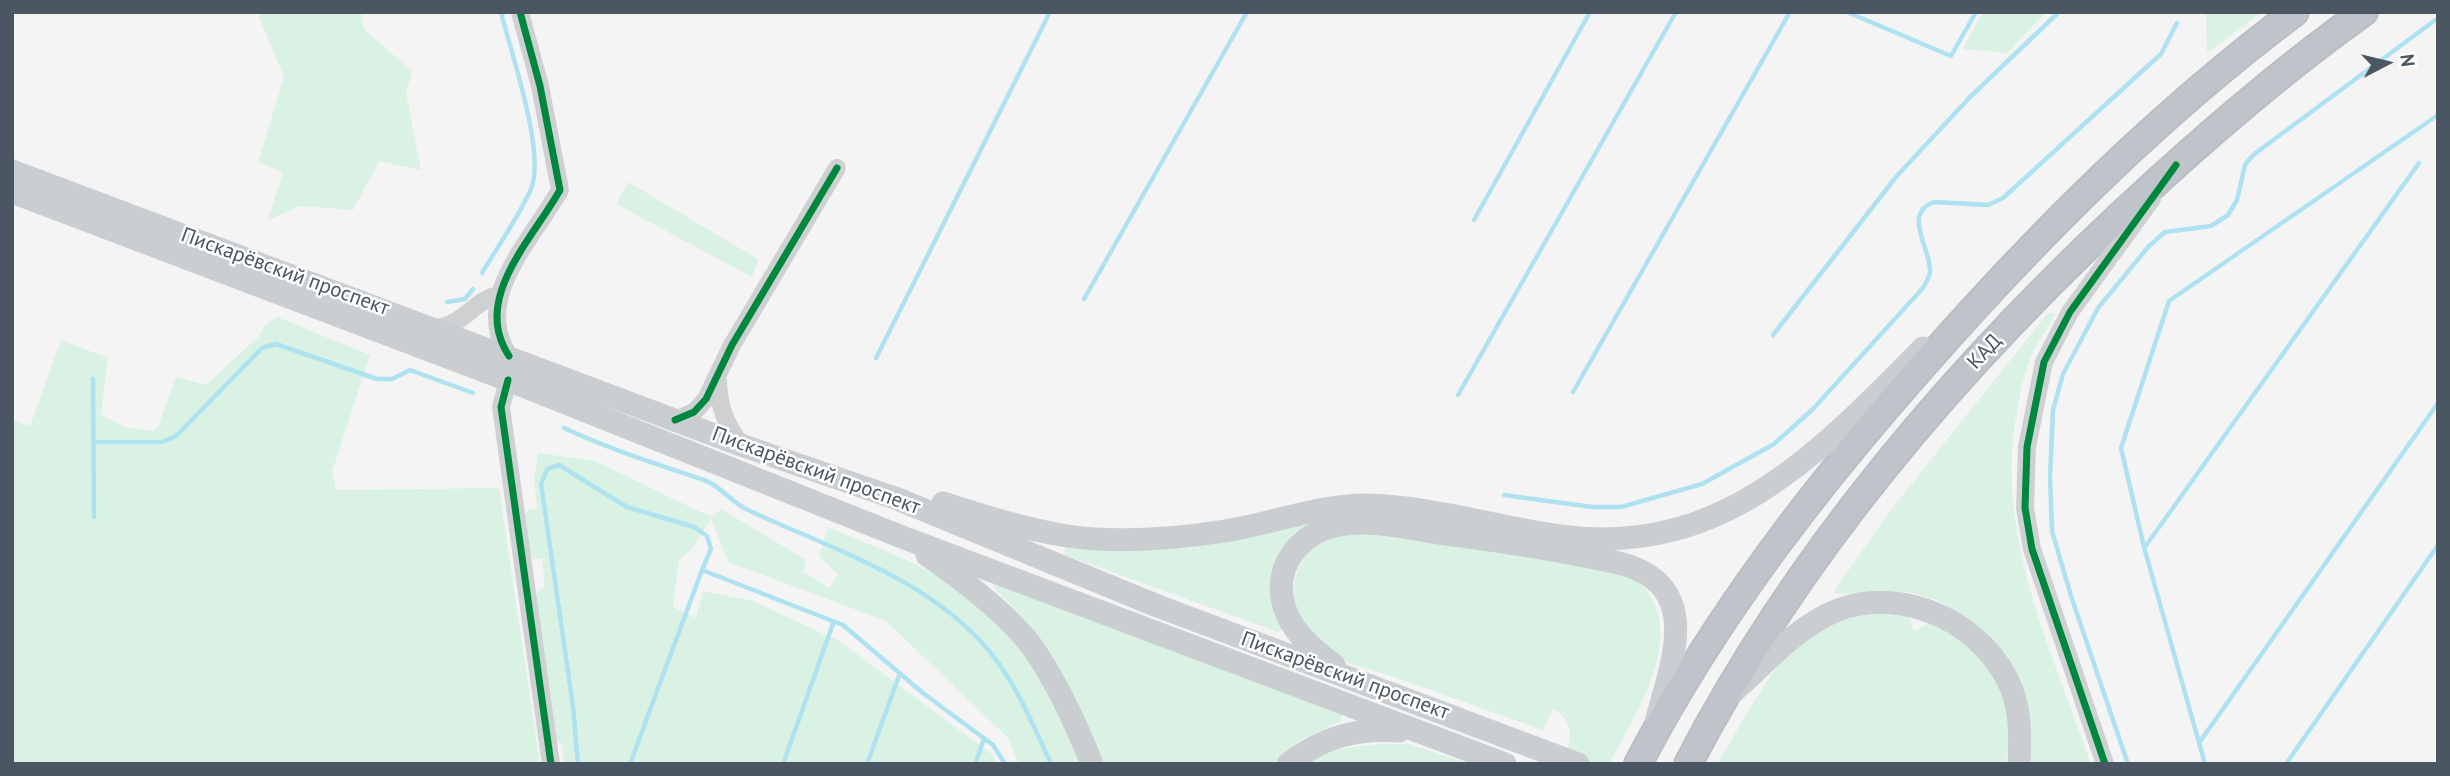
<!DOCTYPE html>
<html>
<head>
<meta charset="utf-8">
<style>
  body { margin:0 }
  #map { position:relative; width:2450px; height:776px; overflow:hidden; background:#f4f4f4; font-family:"PT Sans",sans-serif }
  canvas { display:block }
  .frame { position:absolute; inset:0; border:14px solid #4a5661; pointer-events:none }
  .north { position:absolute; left:2352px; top:28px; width:70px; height:70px; -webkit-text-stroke:5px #fff; paint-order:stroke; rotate:83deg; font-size:19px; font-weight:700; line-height:28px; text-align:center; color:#4a5661 }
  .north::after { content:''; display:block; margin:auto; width:24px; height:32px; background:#4a5661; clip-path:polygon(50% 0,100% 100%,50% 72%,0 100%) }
</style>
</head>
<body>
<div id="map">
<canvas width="2450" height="776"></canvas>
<div class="frame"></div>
<div class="north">N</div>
</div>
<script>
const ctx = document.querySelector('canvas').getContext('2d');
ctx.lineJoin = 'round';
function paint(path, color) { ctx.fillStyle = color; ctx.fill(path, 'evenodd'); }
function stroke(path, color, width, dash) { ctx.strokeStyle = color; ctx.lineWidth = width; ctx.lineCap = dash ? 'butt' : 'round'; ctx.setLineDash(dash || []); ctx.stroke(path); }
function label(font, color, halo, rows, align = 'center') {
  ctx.font = font + ' "PT Sans",sans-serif'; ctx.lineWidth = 5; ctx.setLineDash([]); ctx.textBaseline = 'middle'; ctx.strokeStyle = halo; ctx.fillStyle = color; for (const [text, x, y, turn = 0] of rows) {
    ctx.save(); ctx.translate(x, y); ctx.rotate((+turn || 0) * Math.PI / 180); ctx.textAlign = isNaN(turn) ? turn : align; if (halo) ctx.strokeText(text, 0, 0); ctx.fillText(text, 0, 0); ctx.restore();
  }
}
paint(new Path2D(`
  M261 12H361L364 29 412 71 406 93 421 170 379 161 353 210 300 206 268 220 283 172 258 162 284 77 259 17Z
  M1983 12H2046L2007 53 1963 49Z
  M2206 12H2262L2207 53Z
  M628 182 753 256 758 260 752 277 616 204Z
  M2048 313H2054C2051 327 2040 337 2034 350 2025 369 2020 392 2017 412 1993 532 2053 653 2091 764H2026L2000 652 1973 622 1937 600 1909 592 1835 594 1836 588 1894 506Z
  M277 317 370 355 332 472 336 490 499 488 540 764H12V420L30 426 61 340 108 358 101 415 125 427 153 431 158 427 176 377 206 385 258 337 266 324Z
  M538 453 595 461 711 517 721 509 806 560 803 572 829 588 838 575 819 556 828 527C871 546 921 562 959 590 1019 635 1056 695 1082 764H1019L1008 738 886 621 728 562 711 518 692 549 679 560 673 607 696 618 703 591 753 601 839 641 993 755 996 764H564L562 743 555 741 535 599 539 590 545 587 542 559H533L527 551 523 515 529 509H537L534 479Z
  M1305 523 1308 526 1304 530 1284 628 1278 632 1065 555V546Z
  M1352 532 1453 541 1632 576C1695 626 1638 709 1609 764H1561C1572 739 1577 725 1553 708L1543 730C1492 712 1442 694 1391 676 1374 670 1350 666 1336 655 1312 637 1288 612 1295 580 1302 548 1323 540 1352 532Z
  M996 581 1342 713 1341 721 1301 740 1272 764H1103C1076 694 1049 640 994 588Z
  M1875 609 1909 617 1914 632 1933 620C1981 644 2025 708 2004 764H1717C1747 717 1776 649 1827 622 1841 615 1860 613 1875 609Z
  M1380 744H1409L1470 764H1306C1326 748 1356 747 1380 744Z`), '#d9f2e3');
stroke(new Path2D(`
  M1847 12 1951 56 1976 12
  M1474 220 1590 12
  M482 273C498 246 518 218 531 189 546 153 511 53 501 12
  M1084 299 1247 12
  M447 302 465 299 473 289
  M1773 335 1896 177 1969 98 2059 12
  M876 358 1050 12
  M93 379 94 517
  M1573 392 1790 12
  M1458 395 1676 12
  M564 428C609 449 657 464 704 480 721 486 732 503 748 510 831 549 929 578 990 652 1017 685 1033 725 1051 764
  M94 442H162L176 436 262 348 276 344 377 379H392L410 370 473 393
  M1504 495 1592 507H1621L1702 484 1774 444 1812 410 1923 288C1926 283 1929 278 1930 272 1932 250 1901 214 1934 202L1988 205 2003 198 2161 54 2177 23
  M2145 547 2419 163
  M2199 743 2438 403
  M578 764 573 706 541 484 547 469 559 465 627 507 694 527 707 536 711 549 702 570 843 625 923 693 993 745 1005 764
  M630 764 702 570
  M783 764 834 621
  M867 764 900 673
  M975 764 984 739
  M2128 764 2071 596 2052 531 2050 478 2053 410 2063 374 2098 308 2149 246 2165 232 2211 226 2228 215 2237 200 2245 165 2253 155 2438 18
  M2205 764 2144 547 2121 448 2169 301 2438 115
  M2286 764 2438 545`), '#aee2f0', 4.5);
const highway = new Path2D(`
  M1638 764C1715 616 1817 485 1927 361 2040 233 2158 115 2295 12
  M1688 764C1804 541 1974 347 2160 179 2225 120 2292 63 2364 12`);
stroke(highway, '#b9bec3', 30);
stroke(new Path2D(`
  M437 328C468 322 473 301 498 295
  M509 356C471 299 532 240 560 190L540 86 520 12
  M508 380 501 407 551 764
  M718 380C719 407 725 423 741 445
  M675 420 694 412 706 399 732 345 837 168
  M2105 764 2032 549 2025 508 2027 447 2044 362 2070 312 2152 199`), '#ced0d2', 18);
stroke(new Path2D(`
  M12 171 741 445 895 498 1155 605 1578 764
  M12 192 508 380 902 537 1505 764
  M943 503C982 516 1021 528 1061 535 1113 544 1173 539 1225 531 1271 524 1318 505 1365 505 1434 506 1501 529 1569 537 1725 555 1823 449 1923 348
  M927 555C960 578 1010 616 1033 648 1058 684 1076 724 1092 764
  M1334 665C1305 644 1277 618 1282 579 1286 553 1308 532 1334 526 1368 518 1405 528 1439 533 1501 541 1563 550 1623 564 1702 587 1673 659 1657 718
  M1733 692C1766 663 1797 626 1838 610 1905 585 1986 624 2012 690 2021 714 2020 738 2019 764
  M1288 764C1323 737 1356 728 1399 731`), '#caced1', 23);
stroke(highway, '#bec4c9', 26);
stroke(new Path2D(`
  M509 356C471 299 532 240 560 190L540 86 520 12
  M508 380 501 407 551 764
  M675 420 694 412 706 399 732 345 837 168
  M2105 764 2032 549 2025 508 2027 447 2044 362 2070 312 2176 165`), '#00873e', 7);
label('21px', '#4a5661', '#fff', [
  ["Пискарёвский проспект",285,272,20],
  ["КАД",1985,352,-47],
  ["Пискарёвский проспект",816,471,20],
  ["Пискарёвский проспект",1345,676,20]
]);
</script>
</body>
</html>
